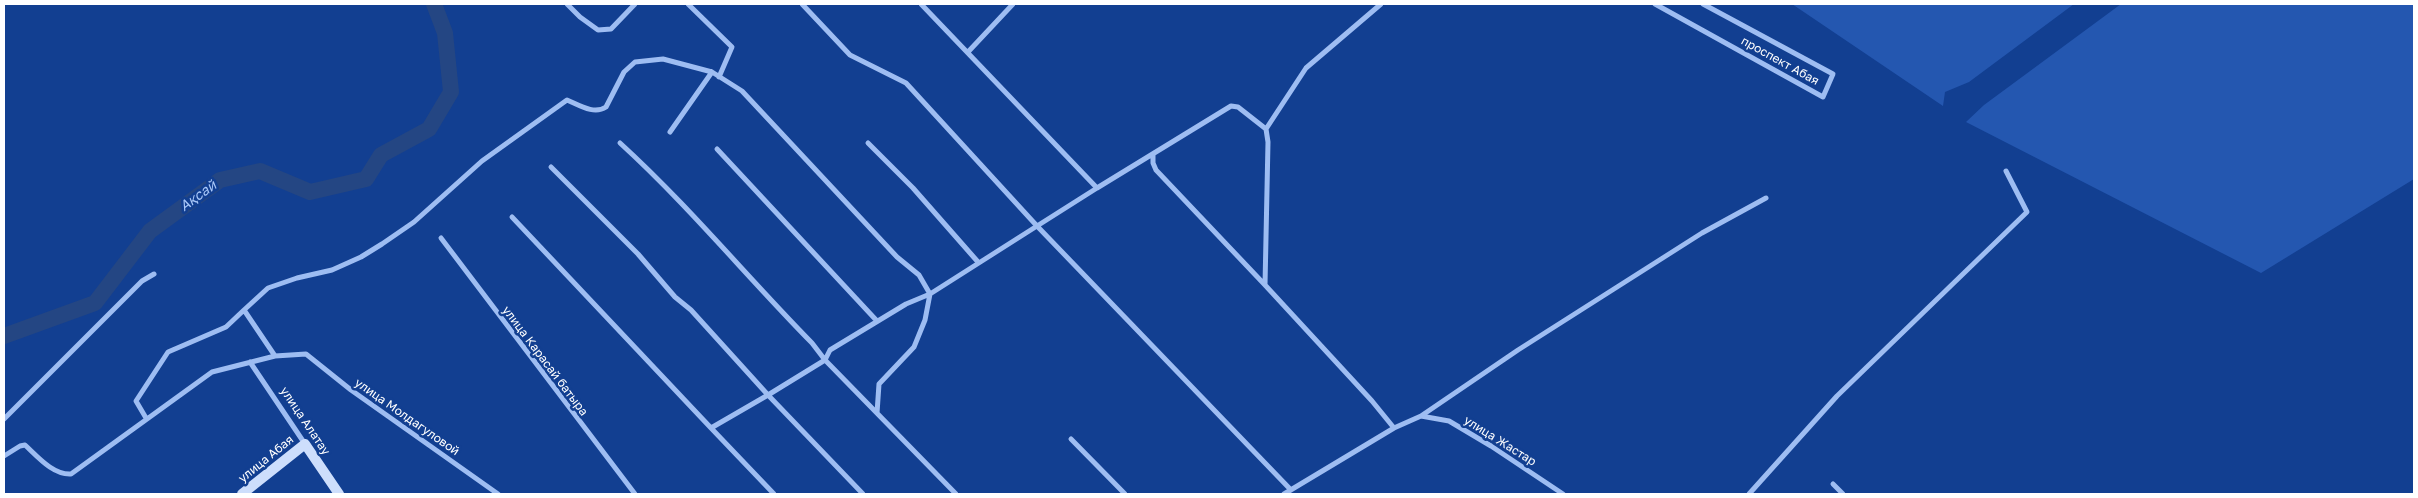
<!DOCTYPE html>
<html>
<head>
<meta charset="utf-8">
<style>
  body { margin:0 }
  #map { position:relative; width:2418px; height:498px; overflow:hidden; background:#123f91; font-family:"Golos Text",sans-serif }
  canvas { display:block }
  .frame { position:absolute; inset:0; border:5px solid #fff; pointer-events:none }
</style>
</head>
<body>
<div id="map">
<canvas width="2418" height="498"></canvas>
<div class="frame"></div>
</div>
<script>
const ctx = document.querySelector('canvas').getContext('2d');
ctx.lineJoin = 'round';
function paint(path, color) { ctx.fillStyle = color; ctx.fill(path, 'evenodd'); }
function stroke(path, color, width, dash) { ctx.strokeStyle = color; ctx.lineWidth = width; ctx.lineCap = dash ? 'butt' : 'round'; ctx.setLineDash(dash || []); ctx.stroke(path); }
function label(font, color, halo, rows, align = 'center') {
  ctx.font = font + ' "Golos Text",sans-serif'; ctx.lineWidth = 5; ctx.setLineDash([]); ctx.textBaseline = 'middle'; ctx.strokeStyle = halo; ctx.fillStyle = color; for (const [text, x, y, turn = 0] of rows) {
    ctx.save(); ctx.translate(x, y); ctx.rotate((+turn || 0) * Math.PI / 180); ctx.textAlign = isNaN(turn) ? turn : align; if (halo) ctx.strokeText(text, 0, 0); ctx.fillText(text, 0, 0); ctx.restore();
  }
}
paint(new Path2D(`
  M1792 4H2074L1969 82 1945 92 1943 106Z
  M2121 4H2414V179L2261 273 1966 122 1984 105Z`), '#2457b0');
stroke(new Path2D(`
  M4 336 95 303 150 231 220 180 260 171 310 192 366 179 381 155 429 129 451 92 445 33 434 4`), '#244683', 16);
stroke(new Path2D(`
  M567 4 580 17 598 30 611 29 635 4
  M688 4 732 47 719 77
  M921 4 1097 188 1037 226 1291 490
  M1655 4 1823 97 1833 74 1703 4
  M968 52 1013 4
  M1266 129 1306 68 1381 4
  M670 132 712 72
  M620 143C688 205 747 277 812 343L825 360 956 494
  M868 143 913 188 978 262
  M717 149 877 321
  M1153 154V163L1156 170 1265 285
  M551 167 638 254 675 297 691 310 768 395 825 360 830 350 906 304 930 294 1037 226 906 83 850 55 802 4
  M1097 188 1231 106 1238 107 1266 129 1268 142 1265 285 1372 401 1394 428
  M512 217 711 428 768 395 863 494
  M441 238 635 494
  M244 310 268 288 297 278 332 270 361 257 382 244 414 222 482 161 567 100C579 105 594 115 606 107L624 72 635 62 663 59 712 72 742 91 897 257 919 275 930 294 925 320 914 347 879 384 877 413
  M250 362 305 444
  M1421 416 1518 350 1702 233 1766 198
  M146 418 136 401 168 352 226 327 244 310 275 356
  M4 419 142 281 154 274
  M711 428 774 494
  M1071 439 1125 494
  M4 456 20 446 25 445C38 457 53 475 71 474L212 372 275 356 306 354 351 390 498 494
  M1833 484 1843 494
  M1284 494 1394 428 1421 416 1449 421 1491 446 1563 494
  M1749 494 1837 396 2027 212 2006 171`), '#9ebdf2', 5);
stroke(new Path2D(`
  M242 494 305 444 339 494`), '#cddefc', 10);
label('12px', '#fff', '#123f91', [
  ["проспект Абая",1780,61,29],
  ["улица Карасай батыра",545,361,53],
  ["улица Молдагуловой",407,417,35],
  ["улица Алатау",305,421,56],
  ["улица Жастар",1500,441,32],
  ["улица Абая",266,459,-39]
]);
label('italic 14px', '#aac8f9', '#123f91', [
  ["Ақсай",198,196,-36]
]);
</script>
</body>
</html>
